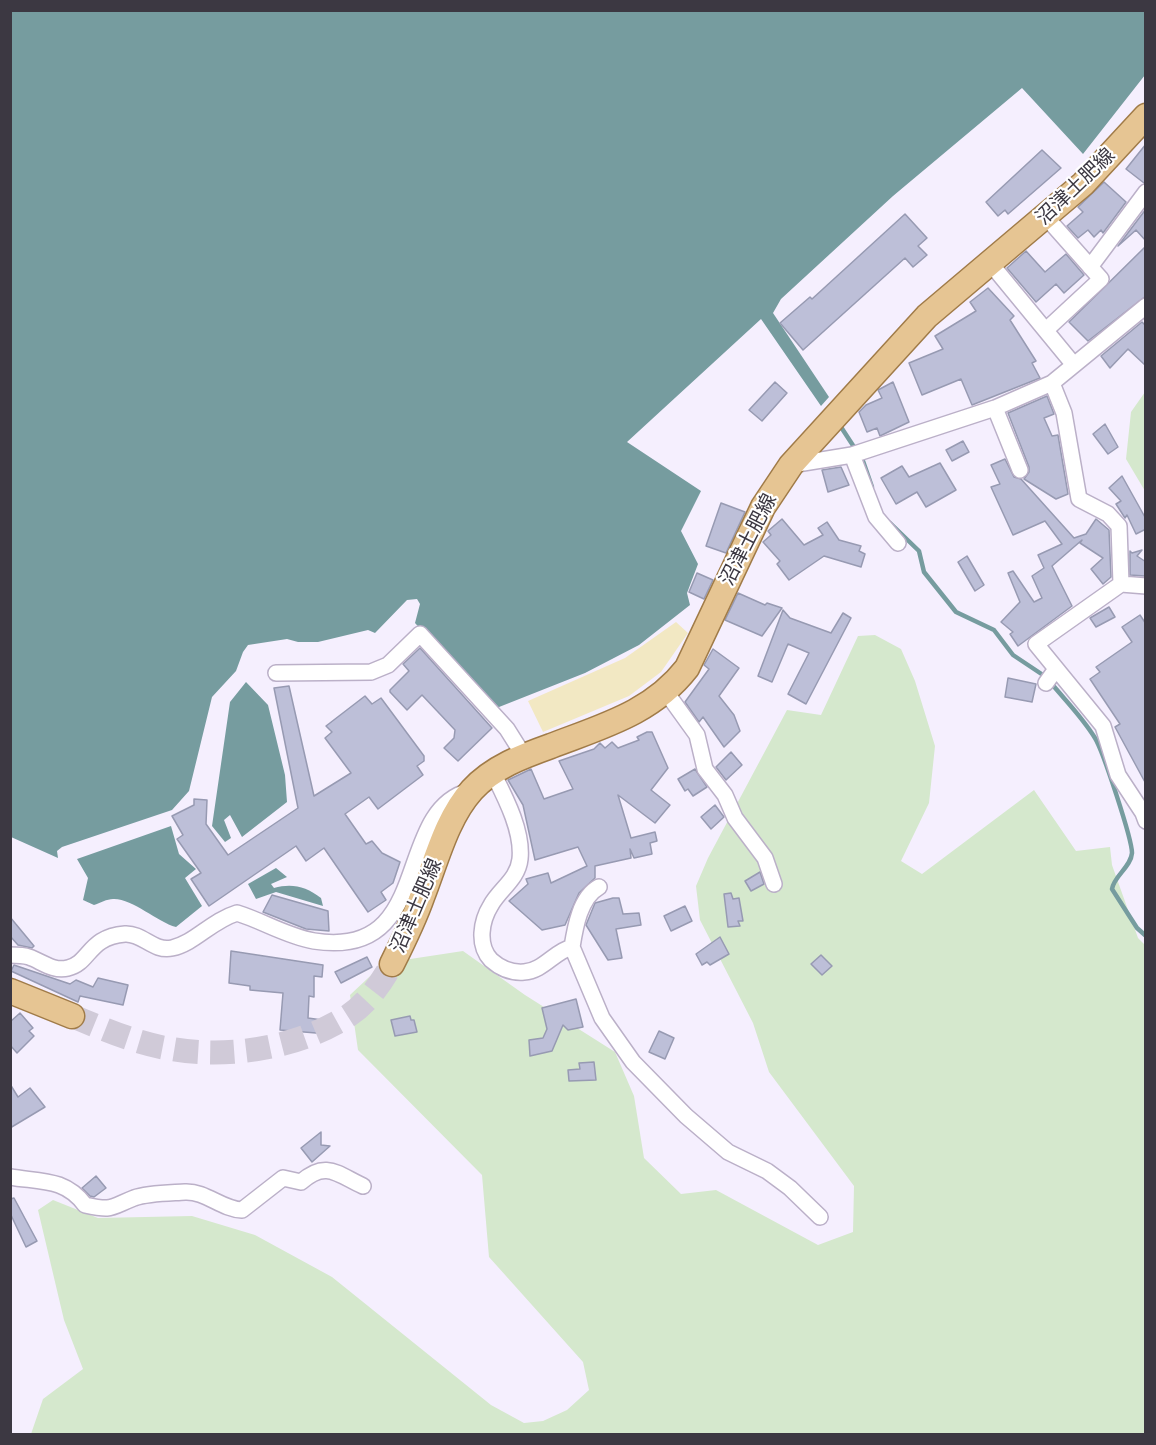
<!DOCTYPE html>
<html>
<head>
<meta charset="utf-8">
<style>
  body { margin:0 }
  #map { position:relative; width:1156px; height:1445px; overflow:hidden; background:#f5effe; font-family:Arial,sans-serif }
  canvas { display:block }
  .frame { position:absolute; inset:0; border:12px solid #3c3842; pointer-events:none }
</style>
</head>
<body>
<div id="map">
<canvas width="1156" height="1445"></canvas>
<div class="frame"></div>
</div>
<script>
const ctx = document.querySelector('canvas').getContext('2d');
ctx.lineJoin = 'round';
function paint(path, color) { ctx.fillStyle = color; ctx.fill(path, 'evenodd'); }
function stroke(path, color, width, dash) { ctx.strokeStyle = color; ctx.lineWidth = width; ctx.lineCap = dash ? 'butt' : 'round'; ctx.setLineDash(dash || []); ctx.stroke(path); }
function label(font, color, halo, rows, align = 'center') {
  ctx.font = font + ' Arial,"Noto Sans JP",sans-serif'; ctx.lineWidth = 4.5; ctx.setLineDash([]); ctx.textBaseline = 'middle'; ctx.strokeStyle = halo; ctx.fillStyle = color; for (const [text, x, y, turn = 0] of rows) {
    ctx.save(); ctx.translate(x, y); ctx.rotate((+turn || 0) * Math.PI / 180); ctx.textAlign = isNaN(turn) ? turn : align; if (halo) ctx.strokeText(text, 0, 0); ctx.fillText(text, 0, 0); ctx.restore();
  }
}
paint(new Path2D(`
  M1145 392V491L1126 459 1131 412Z
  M875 635 901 649 915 681 935 746 929 803 901 861 922 874 1034 790 1076 851 1110 847 1112 865 1138 938 1145 945V1434H31L43 1399 83 1369 64 1320 38 1210 53 1200 98 1218 192 1216 255 1235 332 1277 491 1405 524 1423 543 1421 567 1410 589 1390 583 1362 489 1257 482 1175 358 1050 350 995 384 963 463 951 525 995 615 1052 634 1096 644 1158 681 1194 716 1190 818 1245 853 1232 854 1186 769 1072 753 1023 700 920 696 886 708 858 787 710 821 715 858 636Z`), '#d5e8cd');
paint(new Path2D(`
  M676 622 688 633 661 672 629 696 543 732 528 701 625 658Z`), '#f2e8c3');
paint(new Path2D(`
  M11 11H1145V75L1083 154 1022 88 893 196 781 299 773 313 829 397 821 406 761 319 627 442 701 491 681 531 698 564 687 593 690 605 639 645 585 673 494 709 415 623 420 604 417 599 407 600 375 633 368 630 318 642H298L287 639 248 645 243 652 236 671 212 697 189 791 172 810 62 847 57 851 58 858 11 837Z
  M246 682 268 705 285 775 287 802 242 837 230 815 224 820 231 838 225 842 212 826 230 702Z
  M171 826 179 854 196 869 185 878 202 906 176 927C157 922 132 898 113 899 107 899 100 903 94 905L83 900 88 878 77 859Z
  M276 868 287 877 271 884 274 888C291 883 306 886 321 898L323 906 276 892 256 899 248 884Z`), '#769c9f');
stroke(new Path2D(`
  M841 427 854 447
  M863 461 872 487
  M890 523 919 551 924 572 956 612 994 630 1013 655 1046 677
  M1051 683C1066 701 1083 718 1095 738 1103 751 1132 839 1132 853 1131 867 1114 876 1112 889L1137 928 1146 936`), '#769c9f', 4.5);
const building = new Path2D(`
  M1146 144V182L1144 183 1126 169Z
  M1042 150 1061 168 1008 214 1005 210 998 216 986 202Z
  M1104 182 1126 202 1103 233 1101 230 1094 237 1088 230 1078 238 1067 226 1083 212 1078 207Z
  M1146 209V241L1136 230 1118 246Z
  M905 214 927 238 918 246 927 255 913 267 905 258 803 350 780 323 810 297 812 299Z
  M1146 246V296L1088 341 1069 322Z
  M1026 251 1045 272 1066 254 1084 275 1064 293 1056 284 1036 302 1007 268Z
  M988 288 1014 316 1010 320 1036 361 1032 363 1040 378 972 405 961 379 922 395 909 363 943 349 935 336 976 311 970 302Z
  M1142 322 1146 326V366L1128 349 1110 368 1101 356Z
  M775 382 787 393 762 421 749 410Z
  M893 382 909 422 880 436 877 428 867 432 859 412 866 405 882 398 878 390Z
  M1047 396 1054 414 1044 418 1052 436 1058 435 1068 494 1056 499 1024 479 1029 472V467L1008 413Z
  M1105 424 1118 447 1108 454 1093 434Z
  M963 441 969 452 952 461 946 450Z
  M1005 459 1014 477 1021 479 1074 538 1086 534 1096 519 1109 530 1111 577 1103 584 1091 569 1103 558 1080 543 1082 540 1052 566 1072 606 1018 646 1010 634 1013 632 1001 622 1020 602 1008 573 1013 571 1034 602 1042 598 1032 576 1044 568 1038 555 1062 544 1045 521 1013 535 991 487 1000 484 991 465Z
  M940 463 956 490 926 507 917 492 896 504 881 478 902 466 909 477Z
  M841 467 849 485 828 492 822 470Z
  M1122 476 1146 519V529L1136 534 1127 515 1125 518 1116 504 1121 501 1109 488Z
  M721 503 745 512 726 553 706 546Z
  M782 519 804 545 823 535 818 528 827 522 839 540 861 546 859 551 865 554 861 567 824 556 789 580 777 564 780 561 763 542 771 535 768 531Z
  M1142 550 1137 556 1146 562 1145 576 1130 575V551L1132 553Z
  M967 556 984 585 975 591 958 562Z
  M697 573 713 580 704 599 689 592Z
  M738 593 765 605 767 603 782 608 762 636 725 620Z
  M1109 607 1115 617 1096 627 1090 618Z
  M783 610 790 618 831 633 843 613 851 618 806 704 788 694 809 653 788 644 772 682 758 676Z
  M1140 615 1146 624V784L1115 727 1120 724 1090 679 1100 672 1096 667 1132 642 1122 627Z
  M420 648 492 728 458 761 444 748 454 738 455 730 422 695 407 710 390 692V690L409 671 403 664Z
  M713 649 739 668 719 696 734 715 740 731 724 747 703 717 699 722 685 702 709 669 704 665Z
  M1008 678 1036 684 1032 702 1005 697Z
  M289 686 314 796 351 773 325 738 332 732 326 726 365 696 372 704 381 698 424 756V761L417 766 423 775 378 809 369 797 345 814 366 844 372 841 382 853 400 862 393 883 381 892 386 900 368 912 324 848 306 861 296 846 209 906 191 879 201 873 177 839 183 835 172 816 194 805V799L207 800 206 824 228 855 298 808 274 688Z
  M647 732H652L668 768 651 790 670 805 655 823 618 795 631 838 655 832 657 841 650 843 652 854 634 858 630 849 631 858 595 866V878L579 893 565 925 542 930 509 901 528 884 526 879 548 873 551 883 587 866 578 847 535 860 523 805 508 780 531 769 544 799 573 789 559 761 594 749 600 743 605 748 612 742 618 748 639 740 637 737Z
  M731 752 742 765 726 780 716 767Z
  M695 769 707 787 693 796 688 789 685 791 678 779Z
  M715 805 724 817 711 829 701 817Z
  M760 872 764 884 751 891 745 881Z
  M731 893 733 899 739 898 743 921H738L740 926 728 927 724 894Z
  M272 895 328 911 329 931 306 929 263 912Z
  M613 898H619L623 914 639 913 641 925 616 929 622 958 608 960 586 925 595 903Z
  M685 906 692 921 671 931 664 916Z
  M10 917 34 946 32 948 18 945 10 936Z
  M720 937 729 954 710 965 707 962 702 965 696 954Z
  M231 951 323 965 322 977 314 976V997L309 996 308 1018 329 1021 328 1034 280 1030 283 993 250 990V986L229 983Z
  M821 955 832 966 822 975 811 964Z
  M367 957 372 967 341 983 335 972Z
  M14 965 70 984 76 980 93 987 98 978 128 985 123 1005 80 996 78 1002 11 971Z
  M576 999 583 1027 568 1030 563 1025 552 1051 530 1056 529 1040 543 1038 547 1029 542 1008Z
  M20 1013 33 1028 29 1031 34 1036 17 1053 10 1045V1022Z
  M410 1016 411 1020H414L417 1032 395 1036 391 1020Z
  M659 1031 674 1038 665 1059 649 1052Z
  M594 1062 596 1080 569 1081 568 1070 580 1069 579 1063Z
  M10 1084 18 1097 30 1088 45 1107 10 1128Z
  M321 1132V1145L330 1146 312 1162 301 1148Z
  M96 1176 106 1188 94 1197 90 1196 82 1188Z
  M14 1198 37 1241 26 1247 10 1213V1199Z`);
paint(building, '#bdbfd8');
stroke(building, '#979ab2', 1.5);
stroke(new Path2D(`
  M72 1016C104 1029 137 1044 172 1049 229 1059 298 1048 348 1016 368 1003 381 983 392 964`), '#d0cad8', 24, [24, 12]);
const minor = new Path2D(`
  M991 264 1074 365
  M1090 267 1146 192
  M1046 330 1101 279 1046 217
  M1052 383 1064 413 1079 499 1108 514 1119 526 1121 584 1146 586
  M995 408 1020 470
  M852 455 876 517 898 543
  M791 465 852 455 995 408 1052 383 1146 306
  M1121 584 1036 644 1103 726 1118 775 1143 813 1146 821
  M276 673 371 672 388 665 420 634 507 729 524 756
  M1046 683 1056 669
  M666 692 697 735 705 769 725 795 735 818 765 858 774 884
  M493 773C505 797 523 831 520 859 518 879 500 889 491 905 481 921 477 945 491 960 500 968 512 973 524 972 543 971 555 951 572 947L602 1018 633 1062 686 1116 728 1152 767 1171 790 1188 820 1217
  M572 947C575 928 580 897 599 887
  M10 955C16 955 23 955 29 957 41 961 53 972 68 968 90 963 88 937 125 934 143 933 153 952 172 948 195 943 211 921 237 913 263 921 286 936 314 941 435 960 392 812 469 791
  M10 1177C40 1182 65 1178 85 1205 113 1211 109 1208 134 1198 148 1193 170 1193 185 1192 206 1191 221 1209 242 1210L283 1178 301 1182C326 1160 337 1174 363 1186`);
const primary = new Path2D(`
  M392 964C403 942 414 920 422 897 436 862 446 819 472 790 493 767 523 756 551 746 603 726 652 713 687 668L763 507 791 465 927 316 1083 184 1146 116
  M10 991 72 1016`);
stroke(minor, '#bbb0c8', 18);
stroke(primary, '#a07b48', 27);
stroke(minor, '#fff', 15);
stroke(primary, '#e6c593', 24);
label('20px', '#3c3842', '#fff', [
  ["沼津土肥線",1076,187,-44],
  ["沼津土肥線",749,540,-63],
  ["沼津土肥線",417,906,-67]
]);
</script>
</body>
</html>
